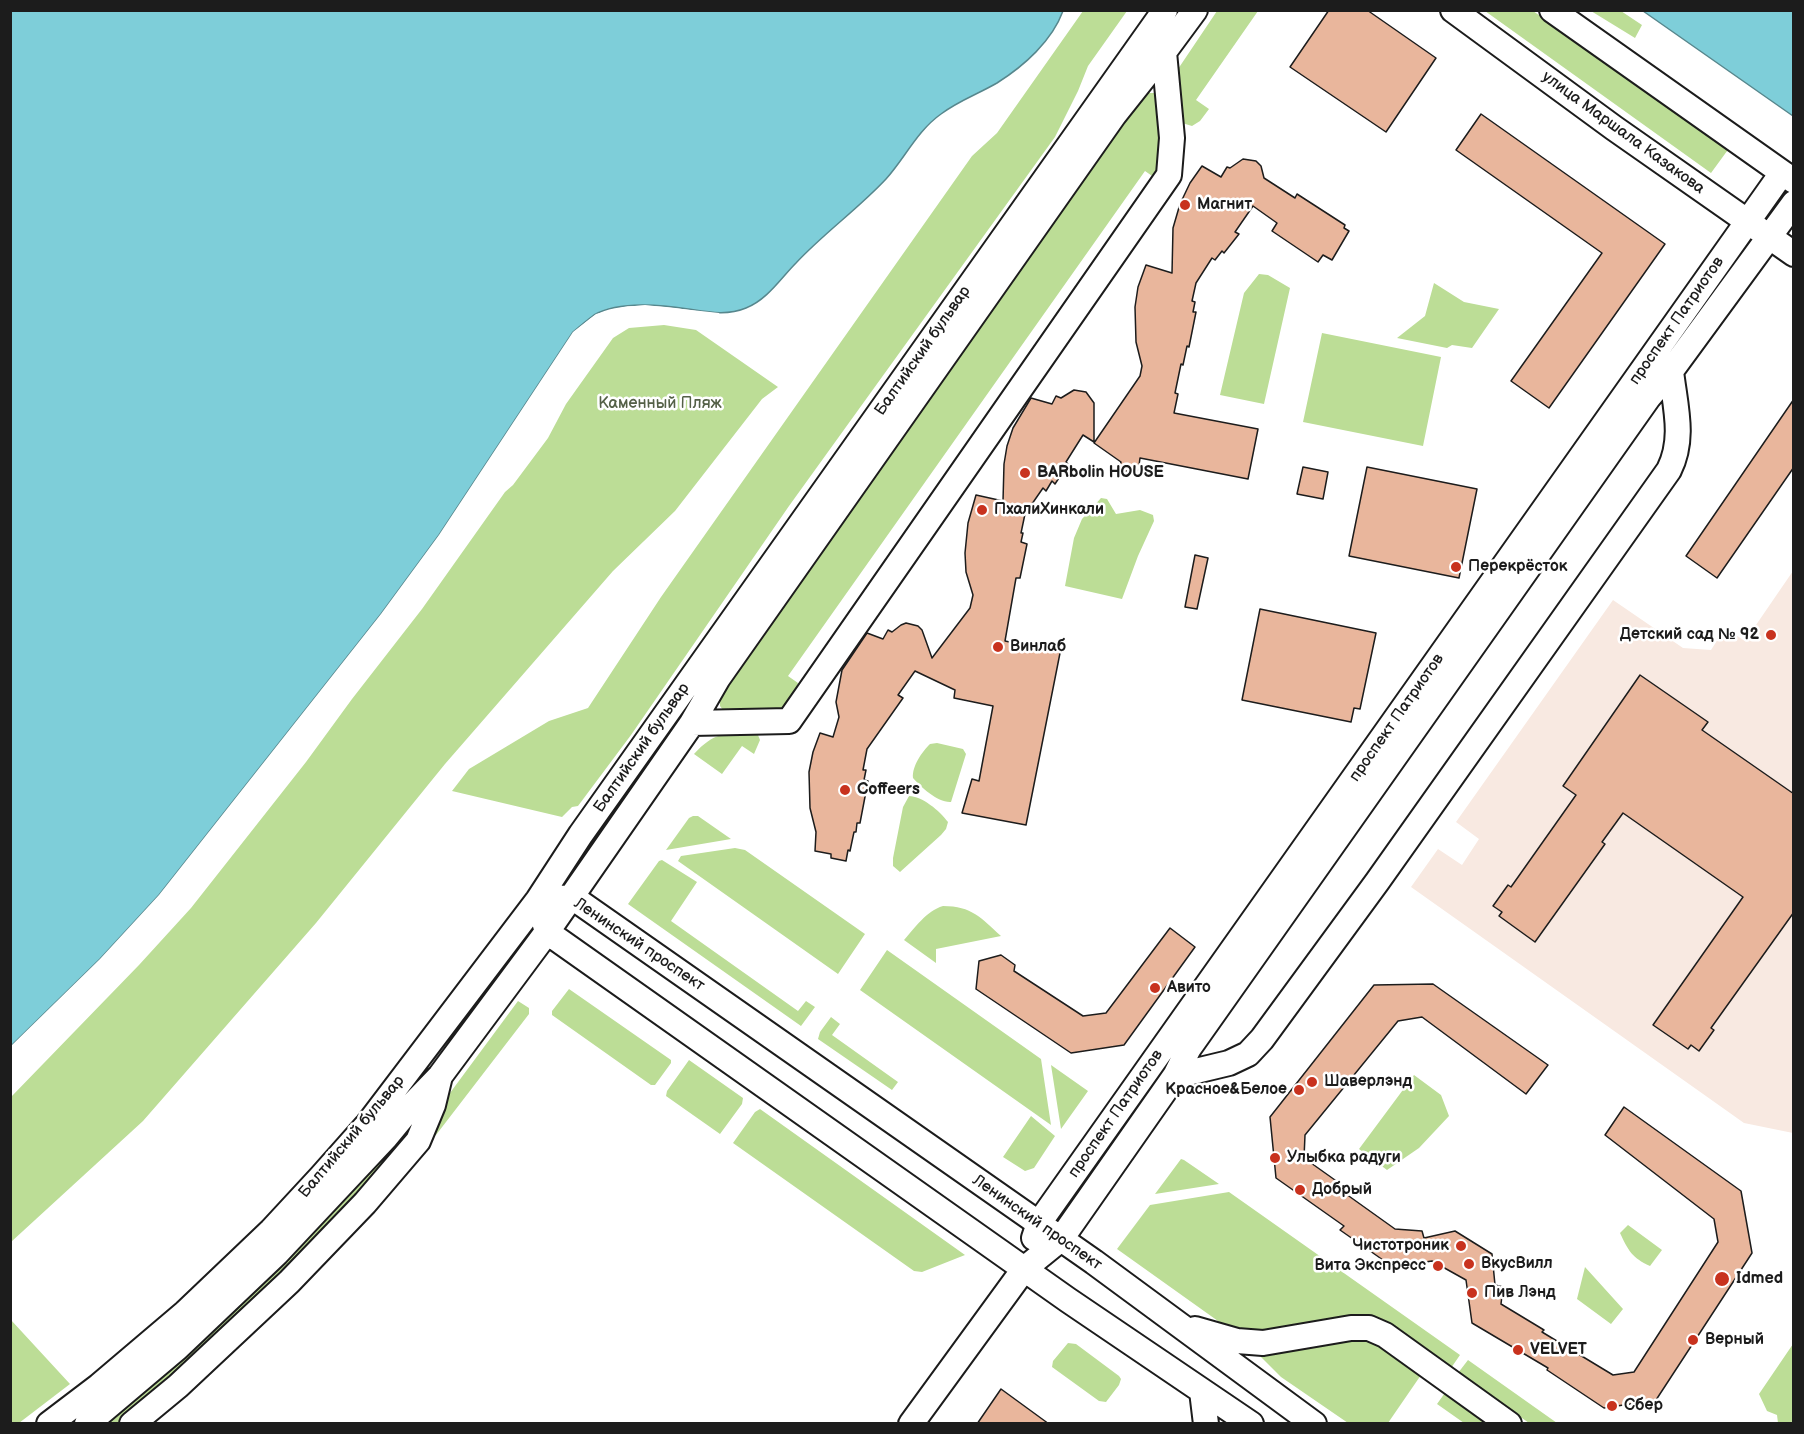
<!DOCTYPE html>
<html>
<head>
<meta charset="utf-8">
<style>
  body { margin:0 }
  #map { position:relative; width:1804px; height:1434px; overflow:hidden; background:#fff; font-family:"Balsamiq Sans",sans-serif }
  canvas { display:block }
  .frame { position:absolute; inset:0; border:12px solid #1c1c1c; pointer-events:none }
</style>
</head>
<body>
<div id="map">
<canvas width="1804" height="1434"></canvas>
<div class="frame"></div>
</div>
<script>
const ctx = document.querySelector('canvas').getContext('2d');
ctx.lineJoin = 'round';
function paint(path, color) { ctx.fillStyle = color; ctx.fill(path, 'evenodd'); }
function stroke(path, color, width, dash) { ctx.strokeStyle = color; ctx.lineWidth = width; ctx.lineCap = dash ? 'butt' : 'round'; ctx.setLineDash(dash || []); ctx.stroke(path); }
function label(font, color, halo, rows, align = 'center') {
  ctx.font = font + ' "Balsamiq Sans",sans-serif'; ctx.lineWidth = 5; ctx.setLineDash([]); ctx.textBaseline = 'middle'; ctx.strokeStyle = halo; ctx.fillStyle = color; for (const [text, x, y, turn = 0] of rows) {
    ctx.save(); ctx.translate(x, y); ctx.rotate((+turn || 0) * Math.PI / 180); ctx.textAlign = isNaN(turn) ? turn : align; if (halo) ctx.strokeText(text, 0, 0); ctx.fillText(text, 0, 0); ctx.restore();
  }
}
paint(new Path2D(`
  M1793 571V1133L1744 1123 1411 887 1438 849 1462 865 1479 839 1456 822 1613 600 1683 648 1711 650 1725 628 1745 641Z`), '#f8e9e1');
paint(new Path2D(`
  M1083 11H1127L1088 66 1078 91 1055 137 789 506 631 735 578 806 572 807 562 817 452 791 469 769 549 721 588 708 661 597 972 156 997 133Z
  M1217 11H1258L1196 100 1209 109 1200 121 1192 126 1182 123 1176 72Z
  M1485 11H1533L1730 147 1711 173Z
  M1591 11H1621L1642 25 1635 38Z
  M1148 93H1154L1160 96 1162 164 1155 178 1145 171 788 676 798 683C797 687 796 693 795 697 785 720 743 711 723 710L720 706V698L724 687 1138 103Z
  M1259 274 1268 275 1290 288 1264 404 1220 395 1244 293Z
  M1434 283 1464 302 1499 309 1472 348 1452 345 1447 348 1397 338 1425 316Z
  M664 325 696 330 778 387 762 399 675 511 613 571 445 764 316 923 143 1121 11 1242V1097L139 965 191 908 306 762 352 699 422 609 505 492 513 485 548 438 566 404 613 338 629 328Z
  M1322 333 1441 357 1423 446 1303 422Z
  M1101 498 1107 499 1116 514 1140 510 1153 515 1154 521 1138 556 1122 599 1065 586 1074 538 1082 519Z
  M754 731 758 735 760 740 754 754 742 746 722 774 694 754C714 732 726 733 754 731Z
  M937 743 963 749 966 754 951 802C938 803 921 787 913 778 912 766 922 752 930 744Z
  M909 796C922 796 940 811 948 822L946 829 941 835 900 872 893 866V858L903 807Z
  M693 816H698L731 839 666 850 689 818Z
  M735 848 745 850 865 934 838 974 678 861 681 856Z
  M662 860 697 882 671 921 798 1011 806 1001 815 1007 801 1026 628 904 659 861Z
  M943 906C972 906 981 918 1001 936L936 949V963L904 940C915 928 926 911 943 906Z
  M887 950 1041 1059 1051 1125 860 990Z
  M569 989 671 1060V1063L655 1085H651L552 1015V1011Z
  M518 1001 529 1008V1014L436 1135 432 1137 447 1097Z
  M831 1017 840 1024 832 1035 898 1082 892 1090 818 1039 820 1032Z
  M689 1060 743 1098 742 1104 720 1134 666 1096 667 1091Z
  M1051 1065 1088 1091 1061 1129Z
  M1414 1075 1441 1095 1449 1116 1419 1148 1387 1170 1359 1149Z
  M760 1109 965 1255 922 1272 914 1271 733 1143 755 1112Z
  M1031 1116 1055 1136 1034 1168 1025 1171 1003 1157Z
  M415 1118 416 1125 357 1197 282 1276 170 1379 117 1423 102 1424Z
  M1181 1159 1184 1160 1219 1184 1155 1194Z
  M1229 1192 1460 1355 1451 1368 1392 1327 1251 1334 1225 1326 1117 1249 1150 1205Z
  M1628 1225 1662 1250 1650 1266C1632 1258 1628 1250 1620 1233Z
  M1585 1267 1623 1309 1611 1324 1577 1299Z
  M11 1320 70 1384 19 1423H11Z
  M1351 1338 1374 1339 1421 1375 1388 1423H1348L1281 1377 1260 1356 1262 1354Z
  M1068 1343 1076 1344 1119 1376 1121 1379 1119 1385 1106 1402 1099 1401 1052 1367 1053 1361Z
  M1793 1344V1423H1778L1777 1415 1767 1411 1759 1394Z
  M1468 1360 1557 1423H1529L1458 1373Z
  M1447 1390 1495 1423H1464L1437 1404Z`), '#bcdd96');
const water = new Path2D(`
  M11 11H1063C1052 41 1024 66 997 83 978 94 958 101 941 114 917 131 905 158 886 179 858 209 824 233 796 263 781 278 767 300 746 308 727 316 708 312 688 309 662 305 618 301 594 315 587 320 580 326 573 332L439 535 381 614 159 895 100 959 11 1046Z
  M1643 11H1793V116Z`);
paint(water, '#7eced9');
stroke(water, '#57878d', 1.5);
paint(new Path2D(`
  M645 305 719 313 720 316 661 309 624 310 597 317 575 334 442 536 384 616 161 897 72 992 10 1049 11 1046 100 959 159 895 381 614 439 535 573 332 596 314 624 307Z`), '#fff');
const building = new Path2D(`
  M1329 10H1367L1436 58 1386 132 1290 67Z
  M1481 114 1665 244 1549 408 1511 381 1602 253 1456 150Z
  M1243 159 1256 161 1261 166 1264 178 1295 198 1297 194 1345 225 1344 228 1349 231 1332 260 1323 255 1318 262 1272 231 1277 223 1253 206 1235 232 1239 234 1224 253 1222 251 1215 260 1212 258 1196 283 1192 301 1195 302 1193 312H1196L1189 347 1187 346 1183 365 1181 364 1175 393 1178 394 1174 413 1258 429 1248 479 1140 458 1138 473 1119 470 1121 462 1094 443 1140 376 1142 366 1136 342 1135 307 1138 287 1146 265 1172 273 1173 228 1180 204 1190 183 1202 166 1221 177 1227 167 1230 168Z
  M1074 390 1086 392 1094 403V442L1083 435 1066 462 1068 464 1055 484 1052 481 1046 491 1043 488 1025 514 1021 533H1023L1021 542 1027 544 1020 578H1016L1005 641 1043 649 1044 644 1061 648 1026 825 962 813 972 779 979 781 993 706 954 698 955 690 915 671 898 695 903 698 867 749 863 770H866L864 780 868 781 860 823H857L856 832H854L850 851 848 850 846 861 831 858V854L815 851 816 832 810 808 809 772 813 752 820 733 833 737 839 717 836 702 842 670 867 633 883 639 888 630 892 632 901 625 906 623 918 626 922 630 932 658 970 608 973 595 966 572 965 553 968 523 976 495 1003 501 1004 464 1007 446 1013 428 1031 398 1052 404 1056 396 1061 398Z
  M1794 399V467L1717 578 1686 556Z
  M1303 467 1328 472 1323 499 1297 494Z
  M1367 467 1477 489 1459 578 1349 556Z
  M1195 555 1208 558 1197 609 1185 607Z
  M1260 609 1376 633 1360 709 1354 708 1351 722 1242 700Z
  M1640 675 1708 722 1702 730 1794 794V912L1711 1028 1714 1030 1699 1051 1691 1045 1688 1049 1653 1025 1743 897 1623 813 1602 842 1605 844 1535 942 1499 916 1502 912 1493 906 1508 885 1511 887 1576 795 1563 786Z
  M1170 928 1195 947 1124 1045 1071 1053 976 989 979 961 1001 955 1015 965 1014 971 1083 1016 1106 1013Z
  M1433 984 1548 1065 1526 1094 1422 1017 1398 1021 1305 1135 1304 1158 1342 1185 1339 1189 1395 1229 1422 1231 1424 1238 1455 1231 1492 1254 1495 1285 1503 1287 1501 1304 1544 1330 1542 1332 1613 1375 1634 1372 1718 1242 1714 1219 1605 1135 1624 1107 1741 1191 1752 1253 1656 1400 1604 1408 1547 1370 1548 1368 1472 1323 1466 1280 1432 1261 1393 1267 1340 1230 1344 1226 1276 1178 1270 1117 1374 985Z
  M1001 1389 1049 1424H977Z`);
paint(building, '#e9b69c');
stroke(building, '#1c1c1c', 1.5);
const minor = new Path2D(`
  M1453 10 1614 128 1794 254
  M1552 10 1794 181
  M692 723 789 721 1169 175 1172 138 1164 52
  M1175 1076 1229 1063 1248 1054 1262 1039 1377 882 1669 470C1685 438 1675 406 1671 371
  M1034 1238 1039 1223 1782 173
  M1195 1329 1237 1341 1263 1343 1351 1328H1369L1385 1335 1509 1424
  M1202 1391 1206 1424
  M49 1424 99 1386 185 1313 271 1231 321 1177 368 1124 538 900 581 834 1165 10
  M87 1424 177 1348 277 1253 385 1138 413 1104 440 1076 547 932 692 723 718 678 1114 115 1164 52 1195 10
  M132 1424 178 1386 289 1282 365 1203 418 1141 433 1105 440 1076
  M911 1424 1024 1269 1061 1239 1175 1076 1189 1048 1648 398 1671 371 1794 203
  M1251 1424 1068 1300 547 932 538 900 572 897 1094 1262 1314 1424`);
stroke(minor, '#1c1c1c', 28);
stroke(minor, '#fff', 24);
for (const [x, y, r, color] of [
  [1185,205,6,"#c8321e"],
  [1025,473,6,"#c8321e"],
  [982,510,6,"#c8321e"],
  [1456,567,6,"#c8321e"],
  [1771,635,6,"#c8321e"],
  [998,647,6,"#c8321e"],
  [845,790,6,"#c8321e"],
  [1155,988,6,"#c8321e"],
  [1312,1082,6,"#c8321e"],
  [1299,1090,6,"#c8321e"],
  [1275,1158,6,"#c8321e"],
  [1300,1190,6,"#c8321e"],
  [1461,1246,6,"#c8321e"],
  [1469,1264,6,"#c8321e"],
  [1438,1266,6,"#c8321e"],
  [1722,1279,8,"#c8321e"],
  [1472,1293,6,"#c8321e"],
  [1693,1340,6,"#c8321e"],
  [1518,1350,6,"#c8321e"],
  [1612,1406,6,"#c8321e"]
]) { const dot = new Path2D(); dot.arc(x, y, r, 0, 2 * Math.PI); ctx.fillStyle = color; ctx.fill(dot); stroke(dot, '#fff', 2); }
label('16px', '#1c1c1c', '#fff', [
  ["улица Маршала Казакова",1623,133,36],
  ["проспект Патриотов",1677,321,-55],
  ["Балтийский бульвар",923,351,-55],
  ["проспект Патриотов",1397,718,-55],
  ["Балтийский бульвар",642,748,-55],
  ["Ленинский проспект",639,945,34],
  ["проспект Патриотов",1116,1114,-55],
  ["Балтийский бульвар",352,1137,-50],
  ["Ленинский проспект",1037,1223,35]
]);
label('bold 16px', '#1c1c1c', '#fff', [
  ["Магнит",1197,205],
  ["BARbolin HOUSE",1037,473],
  ["ПхалиХинкали",994,510],
  ["Перекрёсток",1468,567],
  ["Детский сад № 92",1759,635,"right"],
  ["Винлаб",1010,647],
  ["Coffeers",857,790],
  ["Авито",1167,988],
  ["Шаверлэнд",1324,1082],
  ["Красное&Белое",1287,1090,"right"],
  ["Улыбка радуги",1287,1158],
  ["Добрый",1312,1190],
  ["Чистотроник",1449,1246,"right"],
  ["ВкусВилл",1481,1264],
  ["Вита Экспресс",1426,1266,"right"],
  ["Idmed",1736,1279],
  ["Пив Лэнд",1484,1293],
  ["Верный",1705,1340],
  ["VELVET",1530,1350],
  ["Сбер",1624,1406]
], 'left');
label('16px', '#546047', '#fff', [
  ["Каменный Пляж",660,404]
]);
</script>
</body>
</html>
